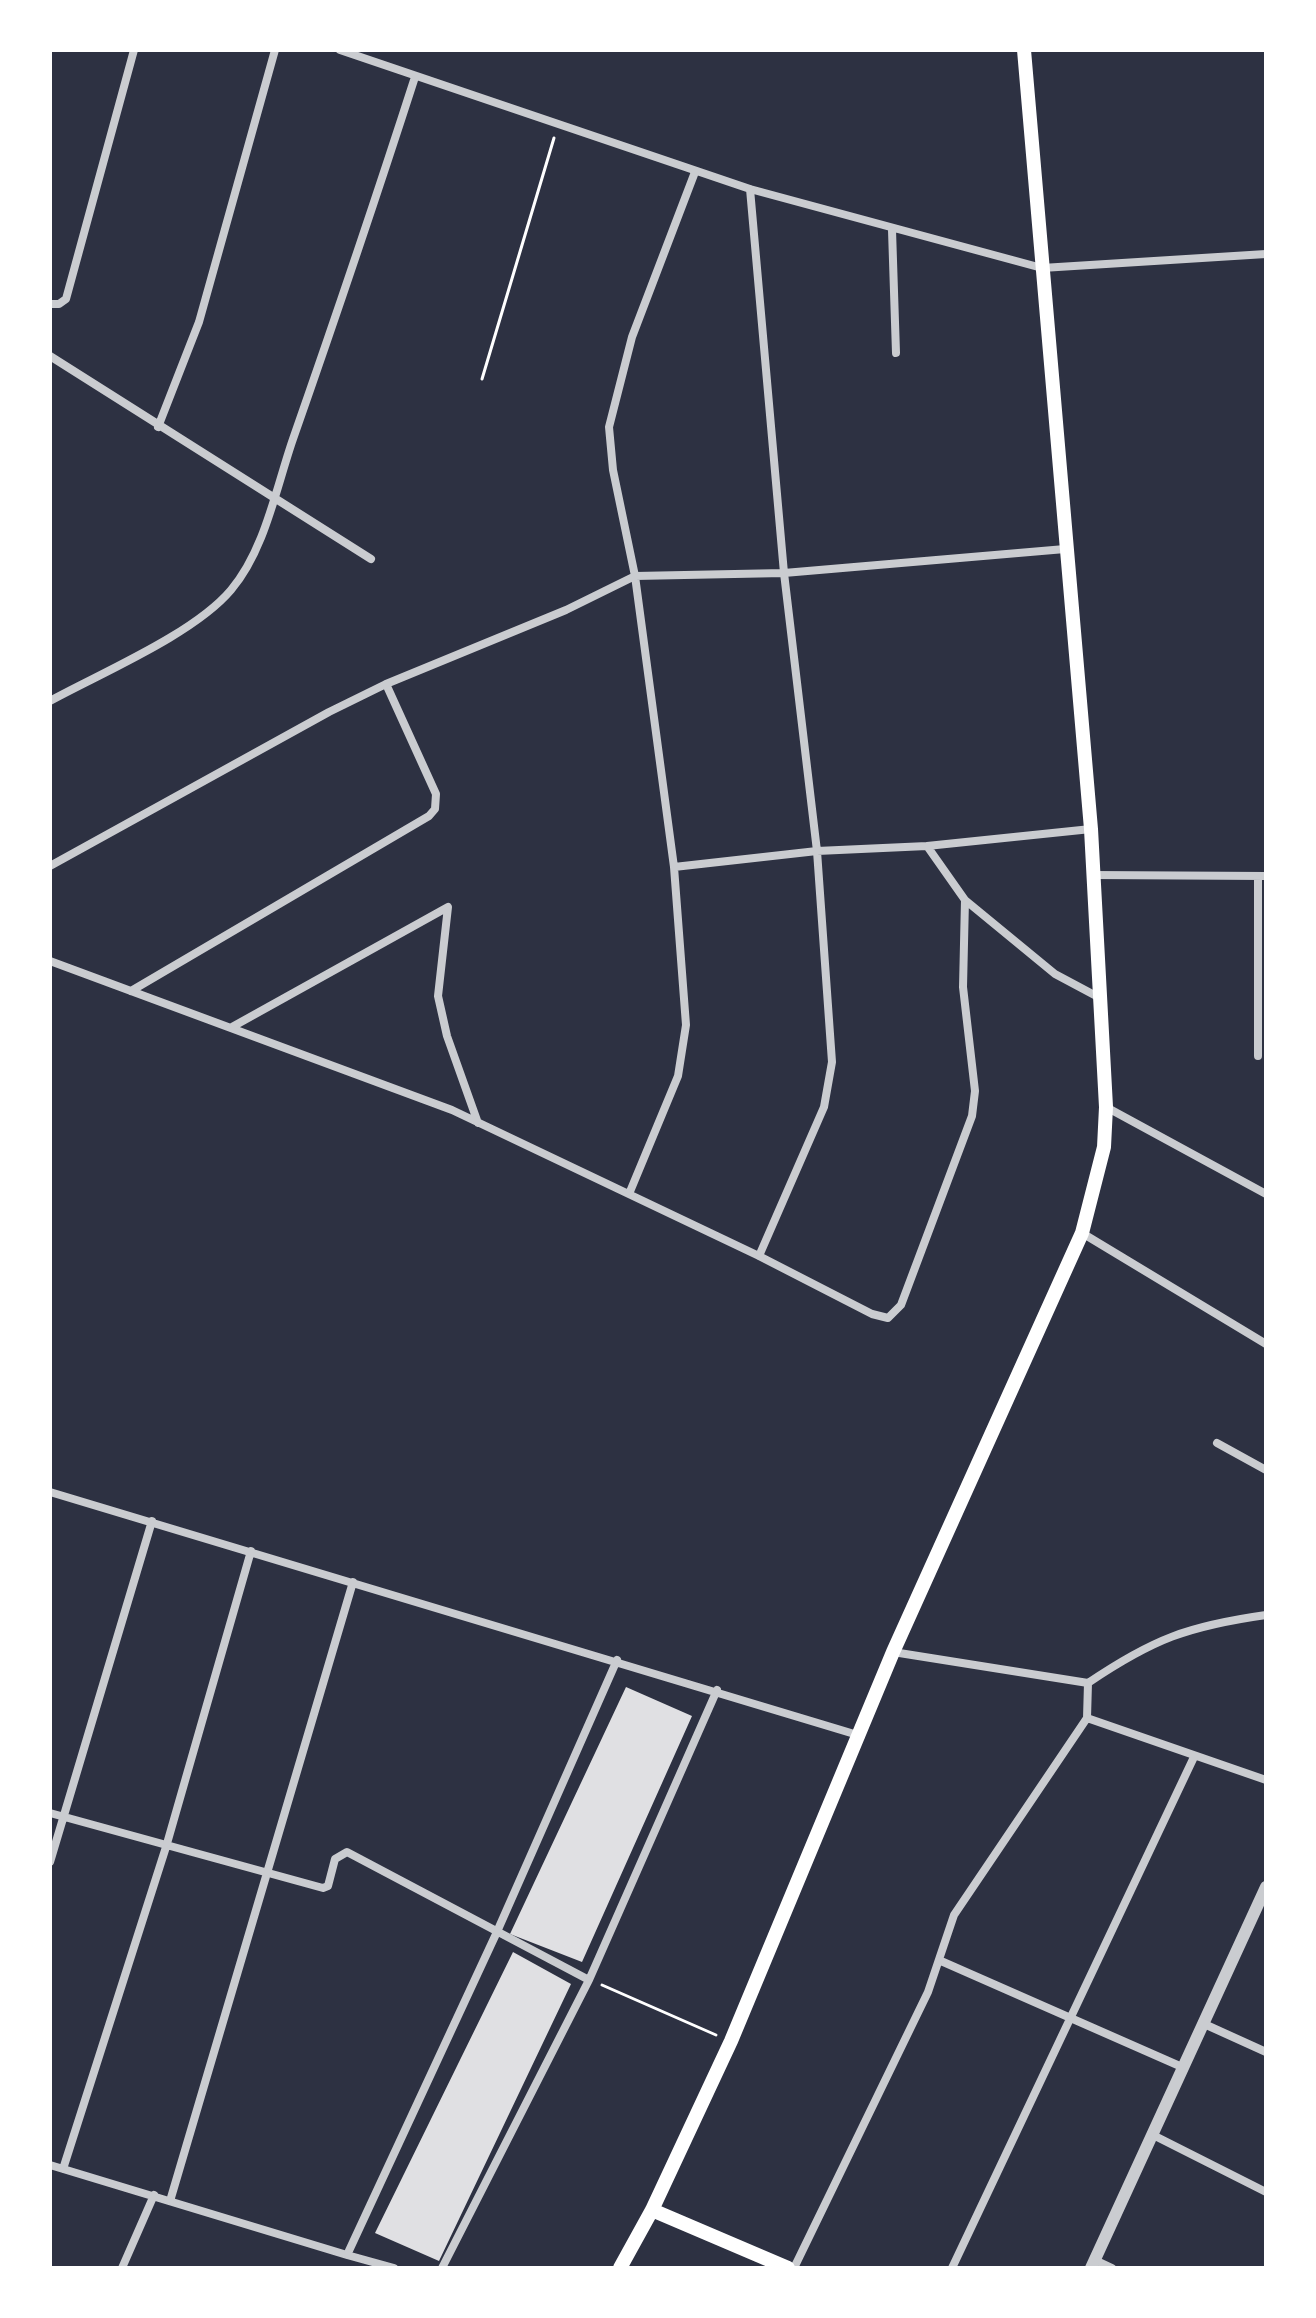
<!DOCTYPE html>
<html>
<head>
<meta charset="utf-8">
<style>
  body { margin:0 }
  #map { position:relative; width:1316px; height:2318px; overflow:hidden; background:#2d3142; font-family:"Roboto Condensed",sans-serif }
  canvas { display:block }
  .frame { position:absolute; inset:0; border:52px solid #fff; pointer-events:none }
</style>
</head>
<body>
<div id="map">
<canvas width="1316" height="2318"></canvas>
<div class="frame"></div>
</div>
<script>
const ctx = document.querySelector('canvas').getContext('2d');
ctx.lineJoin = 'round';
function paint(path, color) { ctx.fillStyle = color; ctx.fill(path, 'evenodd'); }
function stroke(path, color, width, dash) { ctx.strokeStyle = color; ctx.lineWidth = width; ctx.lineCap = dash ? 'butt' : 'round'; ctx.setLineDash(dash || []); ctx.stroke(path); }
paint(new Path2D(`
  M626 1687 692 1716 582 1962 510 1934Z
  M513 1952 571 1984 439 2261 375 2233Z`), '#e0e0e3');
stroke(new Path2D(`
  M482 379 554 138
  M602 1985 716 2035`), '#fff', 3);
stroke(new Path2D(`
  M340 50 750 189 1042 268 1266 254
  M750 189 784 573 817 851 832 1062 824 1107 759 1256
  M892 230 896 353
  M50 304H59L66 299 134 50
  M50 356 371 559
  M158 427 199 322 275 50
  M50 701C101 673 194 634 231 590 265 550 276 488 293 439 335 319 376 198 415 77
  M927 846 1091 829
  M50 866 329 712 386 684 566 610 635 576 784 573 1065 549
  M1092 875 1266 876
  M1258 876V1056
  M965 900 1055 974 1100 998
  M50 961 452 1110 759 1256 872 1314 888 1318 901 1305 972 1116 975 1091 963 987 965 900 927 846 817 851 674 867
  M131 991 429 816 435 809 436 794 386 684
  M232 1027 448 907 438 996 447 1036 478 1123
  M1106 1107 1266 1194
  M629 1194 678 1076 686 1025 674 867 635 576 613 470 609 427 632 337 695 172
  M1082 1233 1266 1344
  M1217 1443 1266 1470
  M50 1492 861 1736
  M893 1652 1088 1683 1087 1718
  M1088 1683C1153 1639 1188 1626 1266 1615
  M1087 1718 1266 1780
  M50 1813 323 1888 328 1886 335 1859 347 1852 589 1980
  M50 1862 152 1521
  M941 1961 1182 2067
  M1202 2023 1266 2052
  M1151 2134 1266 2192
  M50 2165 347 2255
  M63 2169 166 1847 251 1551
  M170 2201 353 1582
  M1095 2260 1112 2268
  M122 2268 154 2195
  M394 2268 347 2255 496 1934 617 1660
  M442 2268 589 1980 717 1690
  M794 2268 928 1992 954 1915 1087 1718
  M952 2268 1194 1757`), '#caccd0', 8);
stroke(new Path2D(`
  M1091 2268 1266 1887`), '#caccd0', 12);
stroke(new Path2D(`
  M652 2210 788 2268
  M620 2268 652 2210 731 2041 893 1652 1082 1233 1104 1147 1106 1107 1091 829 1024 50`), '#fff', 14);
</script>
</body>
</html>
